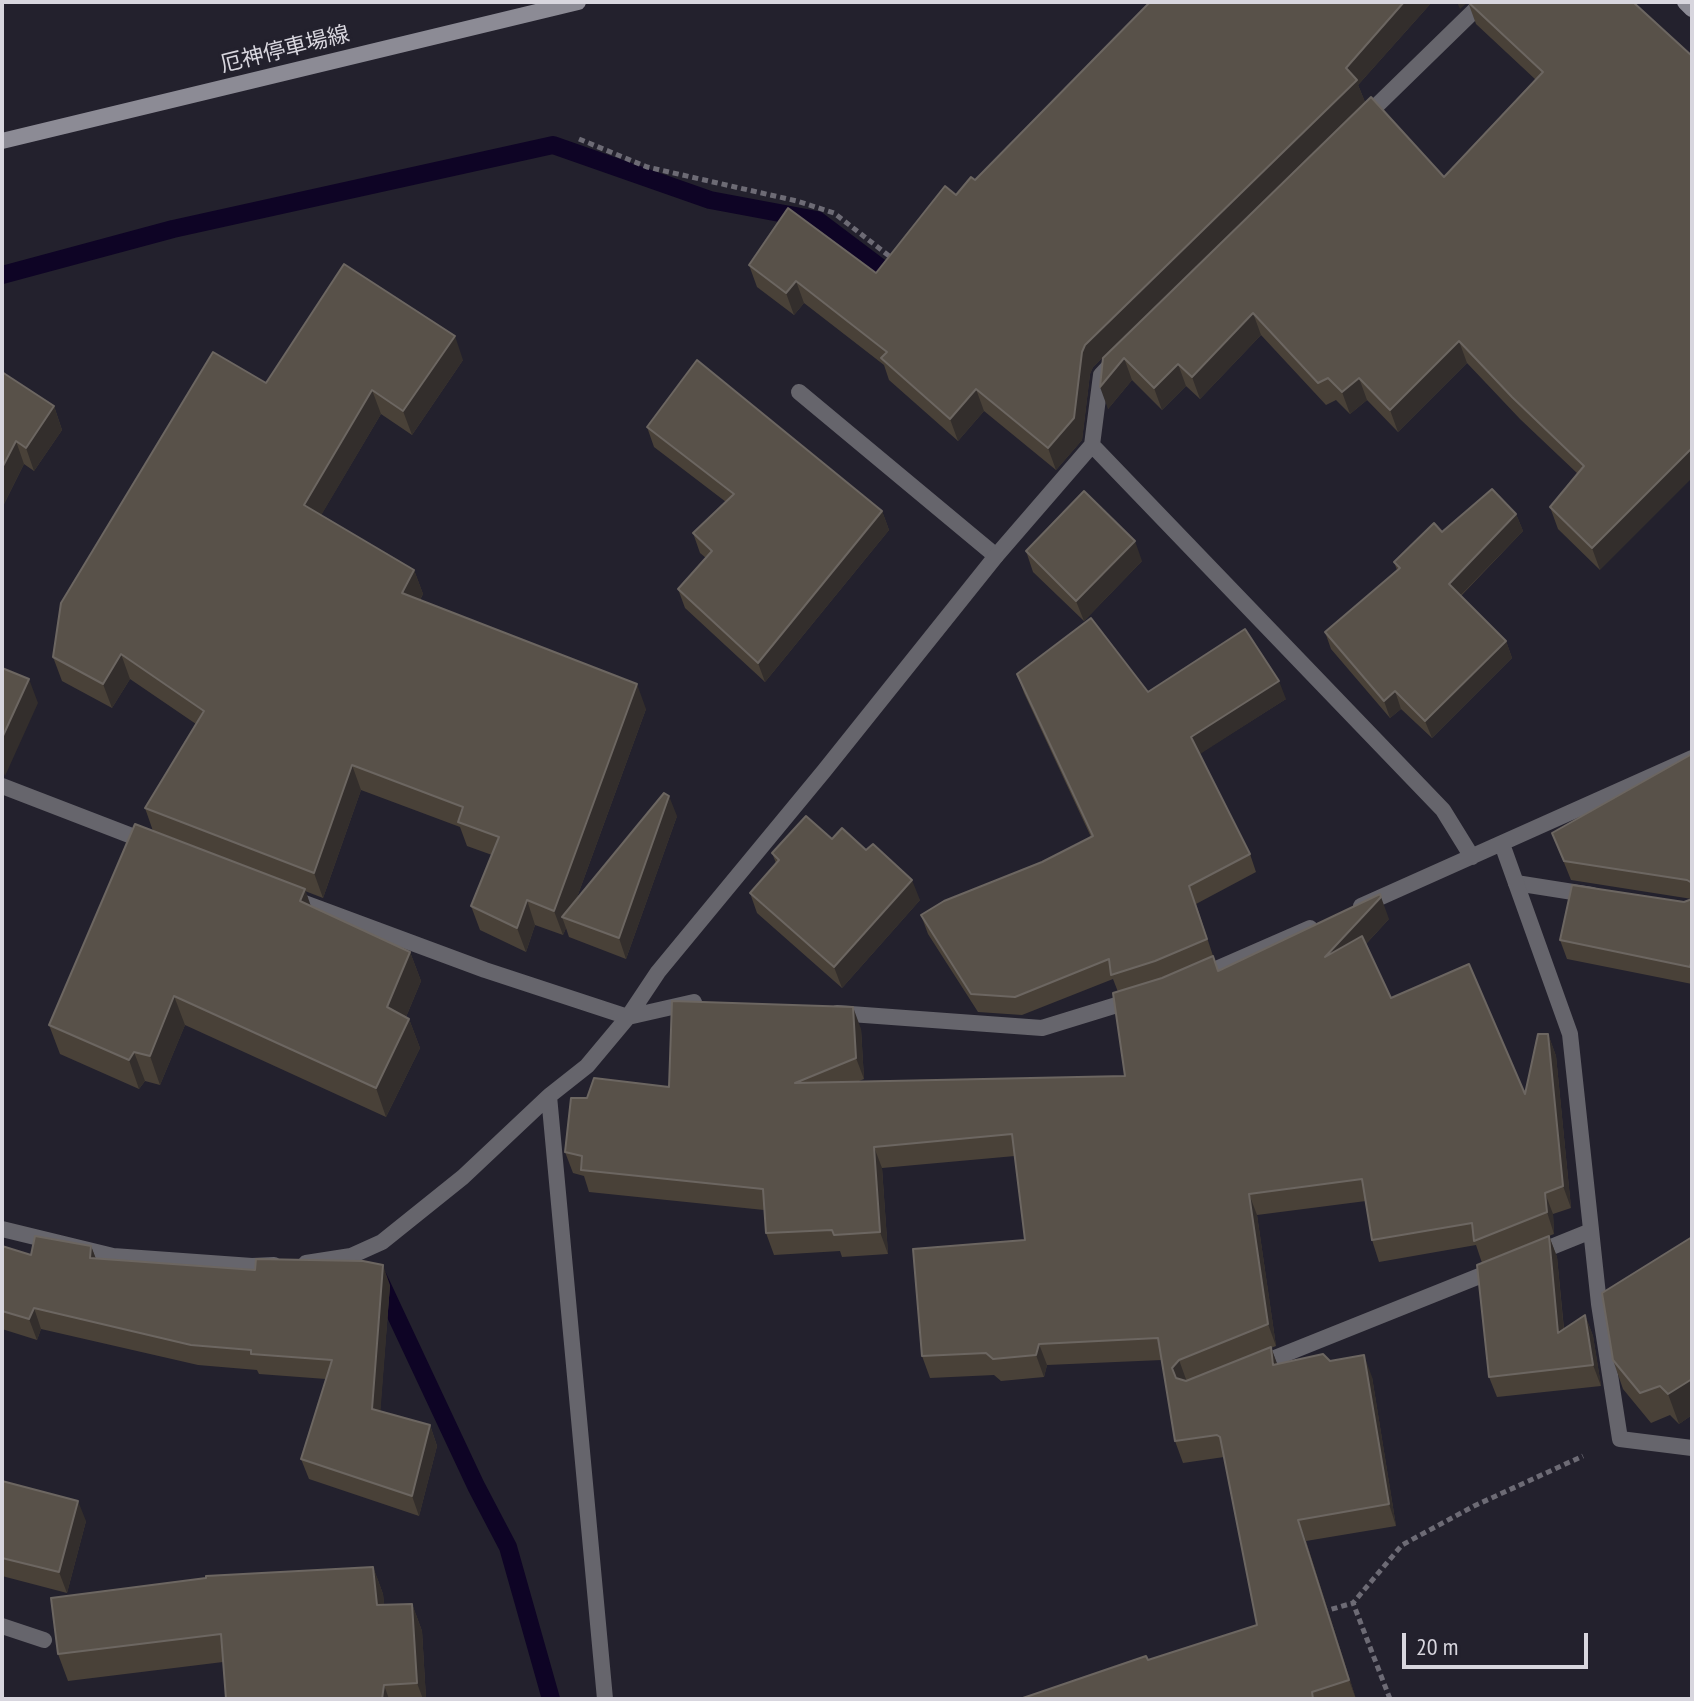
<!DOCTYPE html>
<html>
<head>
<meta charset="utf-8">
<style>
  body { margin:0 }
  #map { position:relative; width:1694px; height:1701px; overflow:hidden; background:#23212d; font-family:"PT Sans Narrow",sans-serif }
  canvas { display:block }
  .frame { position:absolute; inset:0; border:4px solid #d8d6de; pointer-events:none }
  .scale { position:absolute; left:1402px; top:1633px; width:186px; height:36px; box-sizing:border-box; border:4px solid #d8d6de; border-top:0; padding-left:10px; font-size:24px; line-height:28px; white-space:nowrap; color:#d8d6de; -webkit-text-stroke:6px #23212d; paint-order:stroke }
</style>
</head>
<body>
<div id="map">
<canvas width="1694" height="1701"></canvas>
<div class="frame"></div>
<div class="scale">20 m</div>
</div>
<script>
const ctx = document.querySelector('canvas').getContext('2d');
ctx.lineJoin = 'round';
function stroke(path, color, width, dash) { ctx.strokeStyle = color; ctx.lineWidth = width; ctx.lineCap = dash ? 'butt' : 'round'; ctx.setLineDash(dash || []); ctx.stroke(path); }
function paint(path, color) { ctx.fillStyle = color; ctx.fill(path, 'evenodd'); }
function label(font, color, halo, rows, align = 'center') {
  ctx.font = font + ' "PT Sans Narrow","Noto Sans JP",sans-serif'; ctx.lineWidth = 6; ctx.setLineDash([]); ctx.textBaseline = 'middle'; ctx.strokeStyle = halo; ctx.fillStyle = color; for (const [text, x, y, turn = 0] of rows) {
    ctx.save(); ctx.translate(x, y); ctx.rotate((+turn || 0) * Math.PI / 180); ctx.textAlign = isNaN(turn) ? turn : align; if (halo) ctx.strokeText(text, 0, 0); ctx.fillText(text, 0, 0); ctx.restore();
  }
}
stroke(new Path2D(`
  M2 275 173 229 553 145 710 200 817 220 898 281
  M378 1277 476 1486 508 1547 551 1699`), '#0e0425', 18);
stroke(new Path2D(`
  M579 139 647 167 797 201 834 213 893 259
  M1322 1612 1353 1603
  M1390 1699 1353 1603 1402 1545 1474 1506 1583 1456`), '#6d6b75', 5, [6, 4]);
stroke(new Path2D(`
  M799 392 996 556
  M1516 883 1592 895`), '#66656c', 16);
stroke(new Path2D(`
  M1364 118 1483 2
  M1092 445 1443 810 1472 857
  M2 786 150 843
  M1502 844 1570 1034 1599 1304 1620 1439 1692 1448
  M291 898 485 970 628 1017 694 1002
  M1361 906 1692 758
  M1200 976 1310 928
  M837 1013 1042 1028 1133 1000
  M2 1229 113 1256 252 1266 274 1265
  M1534 1254 1591 1231
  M306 1263 351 1256 382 1242 463 1177 549 1096
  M1255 1366 1497 1269
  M2 1626 44 1640
  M605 1699 549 1096 587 1066 628 1017 658 972 824 771 996 556 1092 445 1101 375 1115 360`), '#66656c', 16);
stroke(new Path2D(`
  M1685 2 1692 9
  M2 141 578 2`), '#8c8b95', 16);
paint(new Path2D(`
  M1150 2H1432L1358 85 1365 102 1093 367 1090 374 1082 440 1056 470 984 411 958 441 889 380 884 365 804 303 794 315 757 287 749 265 876 273 956 195 975 180Z
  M1468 2H1633L1600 570 1558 529 1550 507 1578 474 1520 419 1467 363 1398 432 1367 400 1350 414 1336 400 1326 405 1261 335 1200 399 1186 386 1162 410 1132 380 1108 409 1103 358 1444 177 1536 80 1476 24Z
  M463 360 412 435 381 414 321 515 414 570 423 594 420 600 646 709 576 900 677 816 626 959 569 937 566 928 563 935 535 925 526 952 480 930 471 906 492 855 467 846 460 827 361 790 323 898 305 891 310 906 410 952 421 981 406 1017 409 1019 420 1048 386 1117 185 1025 160 1085 145 1081 139 1089 60 1054 49 1025 153 831 145 808 196 724 130 679 112 708 62 681 53 657 266 383Z
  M2 372 54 406 62 430 34 471 24 464 2 508Z
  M647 427 882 511 889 530 765 682 685 608 678 589 706 558 700 553 693 533 726 502 654 447Z
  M1516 514 1523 531 1461 596 1506 641 1512 658 1432 738 1401 709 1390 718 1331 649 1325 632 1397 570 1394 562 1442 532Z
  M1026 551 1142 561 1084 621 1033 572Z
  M1017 674 1148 692 1286 699 1199 754 1250 854 1256 872 1196 904 1218 971 1389 919 1366 944 1391 998 1525 1094 1548 1034 1556 1056 1571 1208 1553 1214 1554 1234 1482 1263 1476 1245 1379 1262 1372 1240 1366 1201 1257 1215 1276 1346 1271 1348 1277 1364 1330 1361 1372 1377 1396 1526 1306 1541 1356 1699H1020L1148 1660 1257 1625 1224 1457 1183 1463 1175 1441 1162 1360 1047 1365 1044 1377 1001 1381 994 1375 930 1378 922 1356 1025 1240 1015 1156 882 1168 888 1254 842 1257 840 1251 774 1255 766 1233 764 1210 589 1192 584 1176 573 1173 565 1152 587 1098 669 1087 861 1029 864 1079 859 1081 1125 1076 1118 992 1113 979 1022 1015 978 1012 928 934 921 915 1042 862 1091 837 1024 693Z
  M1692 754V899L1571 880 1552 833Z
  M832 839 866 850 920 900 842 988 757 913 750 893 776 863 772 853Z
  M1692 899V984L1567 959 1560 940Z
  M1549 1236 1557 1257 1564 1329 1585 1315 1593 1336 1601 1386 1497 1397 1489 1377Z
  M1692 1237V1415L1679 1424 1670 1415 1651 1423 1623 1389 1613 1360Z
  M2 1246 31 1255 91 1246 96 1259 390 1285 380 1412 430 1425 437 1446 419 1516 309 1479 301 1459 326 1379 259 1374 257 1370 198 1365 41 1329 37 1340 2 1329Z
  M2 1481 86 1521 67 1593 2 1576Z
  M373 1567 383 1594 384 1605 412 1604 422 1631 426 1699H226L223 1662 68 1681 58 1654Z`), '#494138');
paint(new Path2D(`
  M1404 2H1432L1358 85 1365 102 1093 367 1090 374 1082 440 1056 470 1048 448 1085 345 1346 68Z
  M1457 2H1468L1460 9Z
  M796 281 804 303 794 315 786 293Z
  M1253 313 1261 335 1200 399 1192 377Z
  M455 336 463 360 412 435 403 411Z
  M1459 341 1467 363 1398 432 1390 410Z
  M1124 358 1132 380 1108 409 1100 387Z
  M1178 364 1186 386 1162 410 1154 388Z
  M1359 378 1367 400 1350 414 1342 392Z
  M976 389 984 411 958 441 950 419Z
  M372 390 381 414 313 529 304 505Z
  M54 406 62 430 34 471 26 448Z
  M16 441 24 464 2 508V468Z
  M1692 448V478L1600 570 1592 548Z
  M882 511 889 530 765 682 758 663Z
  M1516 514 1523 531 1455 601 1449 584Z
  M1135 541 1142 561 1084 621 1076 601Z
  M414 570 423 594 410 617 402 593Z
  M1506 641 1512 658 1432 738 1425 721Z
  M121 654 130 679 112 708 103 684Z
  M29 679 38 703 5 776 2 768V738Z
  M1279 681 1286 699 1197 756 1191 737Z
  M637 684 646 709 569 919 562 917 566 928 563 935 554 911Z
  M1395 691 1401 709 1390 718 1384 701Z
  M352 765 361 790 323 898 314 873Z
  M669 796 677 816 626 959 619 938Z
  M912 880 920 900 842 988 834 967Z
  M305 889 315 918 300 901Z
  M1381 897 1389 919 1333 979 1325 957Z
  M527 900 535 925 526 952 517 928Z
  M410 952 421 981 398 1036 387 1007Z
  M174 996 185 1025 160 1085 150 1056Z
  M853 1007 861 1029 864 1079 856 1058Z
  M409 1019 420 1048 386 1117 376 1088Z
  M1548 1034 1556 1056 1571 1208 1563 1186Z
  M134 1052 145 1081 139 1089 129 1060Z
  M874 1147 882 1168 888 1254 880 1232Z
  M1545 1193 1553 1214 1554 1234 1547 1212Z
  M1249 1194 1257 1215 1276 1346 1268 1324Z
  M1549 1236 1557 1257 1566 1353 1558 1333Z
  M91 1246 99 1267 90 1258Z
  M383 1265 390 1285 379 1430 372 1409Z
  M34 1308 41 1329 37 1340 29 1319Z
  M1585 1315 1593 1336 1601 1386 1593 1365Z
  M1039 1344 1047 1365 1044 1377 1036 1355Z
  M1271 1347 1279 1369 1273 1365Z
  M1364 1355 1372 1377 1396 1526 1389 1504Z
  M1179 1360 1187 1382 1184 1400 1172 1368Z
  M1692 1379V1415L1679 1424 1668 1394Z
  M430 1425 437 1446 419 1516 412 1496Z
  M78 1501 86 1521 67 1593 59 1572Z
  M1298 1520 1306 1541 1356 1699 1349 1680Z
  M373 1567 383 1594 387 1632 377 1605Z
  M412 1604 422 1631 426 1699H423L417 1683Z
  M384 1685 389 1699H382Z`), '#332e2c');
const building = new Path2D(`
  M1150 2H1404L1346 68 1357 80 1085 345 1082 352 1074 418 1048 448 976 389 950 419 881 358 887 352 796 281 786 293 749 265 788 208 876 273 945 186 956 195 971 177 975 180Z
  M1468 2H1633L1692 56V448L1592 548 1550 507 1584 466 1512 397 1459 341 1390 410 1359 378 1342 392 1328 378 1318 383 1253 313 1192 377 1178 364 1154 388 1124 358 1100 387 1103 358 1371 97 1444 177 1543 72Z
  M344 264 455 336 403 411 372 390 304 505 414 570 402 593 637 684 554 911 527 900 517 928 471 906 499 837 458 822 463 807 352 765 314 873 145 808 204 711 121 654 103 684 53 657 61 603 213 352 266 383Z
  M697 360 882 511 758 663 678 589 712 551 693 533 734 494 647 427Z
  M2 372 54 406 26 448 16 441 2 468Z
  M1492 489 1516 514 1449 584 1506 641 1425 721 1395 691 1384 701 1325 632 1400 568 1394 562 1434 523 1442 532Z
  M1084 491 1135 541 1076 601 1026 551Z
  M1091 618 1148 692 1245 629 1279 681 1191 737 1250 854 1189 886 1207 939 1155 961 1111 975 1109 959 1015 997 971 994 921 915 944 901 1042 862 1093 836 1017 674Z
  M2 668 29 679 2 738Z
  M1692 754V883L1687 880 1564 861 1552 833Z
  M664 793 669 796 619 938 562 917Z
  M806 816 832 839 842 828 866 850 873 844 912 880 834 967 750 893 779 860 772 853Z
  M135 824 305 889 300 901 410 952 387 1007 409 1019 376 1088 174 996 150 1056 134 1052 129 1060 49 1025Z
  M1572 885 1684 902 1692 899V959L1690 967 1560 940Z
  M1380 894 1381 897 1325 957 1362 936 1391 998 1469 964 1525 1094 1538 1034H1548L1563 1186 1545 1193 1547 1212 1474 1241 1472 1223 1372 1240 1362 1179 1249 1194 1268 1324 1179 1360 1172 1368 1176 1378 1186 1381 1271 1347 1273 1365 1323 1354 1330 1361 1364 1355 1389 1504 1298 1520 1349 1680 1312 1692 1313 1699H1020L1146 1656 1148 1660 1257 1625 1220 1437 1217 1435 1175 1441 1158 1338 1039 1344 1036 1355 993 1359 986 1353 922 1356 913 1249 1025 1240 1012 1134 874 1147 880 1232 834 1235 832 1230 766 1233 763 1189 581 1170 582 1156 565 1152 571 1098H587L594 1078 669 1087 672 1001 853 1007 856 1058 795 1083 1125 1076 1113 993 1162 978 1213 956 1218 971Z
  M35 1236 91 1246 90 1258 255 1270 256 1259 363 1261 383 1265 372 1409 430 1425 412 1496 301 1459 332 1360 251 1354V1350L191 1345 34 1308 29 1319 2 1311V1246L31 1255Z
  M1549 1236 1558 1333 1585 1315 1593 1365 1489 1377 1477 1265Z
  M1692 1237V1379L1668 1394 1660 1386 1640 1393 1613 1360 1602 1293Z
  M2 1481 78 1501 59 1572 2 1558Z
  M373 1567 377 1605 412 1604 417 1683 384 1685 382 1699H226L221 1634 58 1654 51 1598 206 1578V1576Z`);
paint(building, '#585149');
stroke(building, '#6c6661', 2);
label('22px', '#d8d6de', '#23212d', [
  ["厄神停車場線",285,50,-14]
]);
</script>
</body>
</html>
